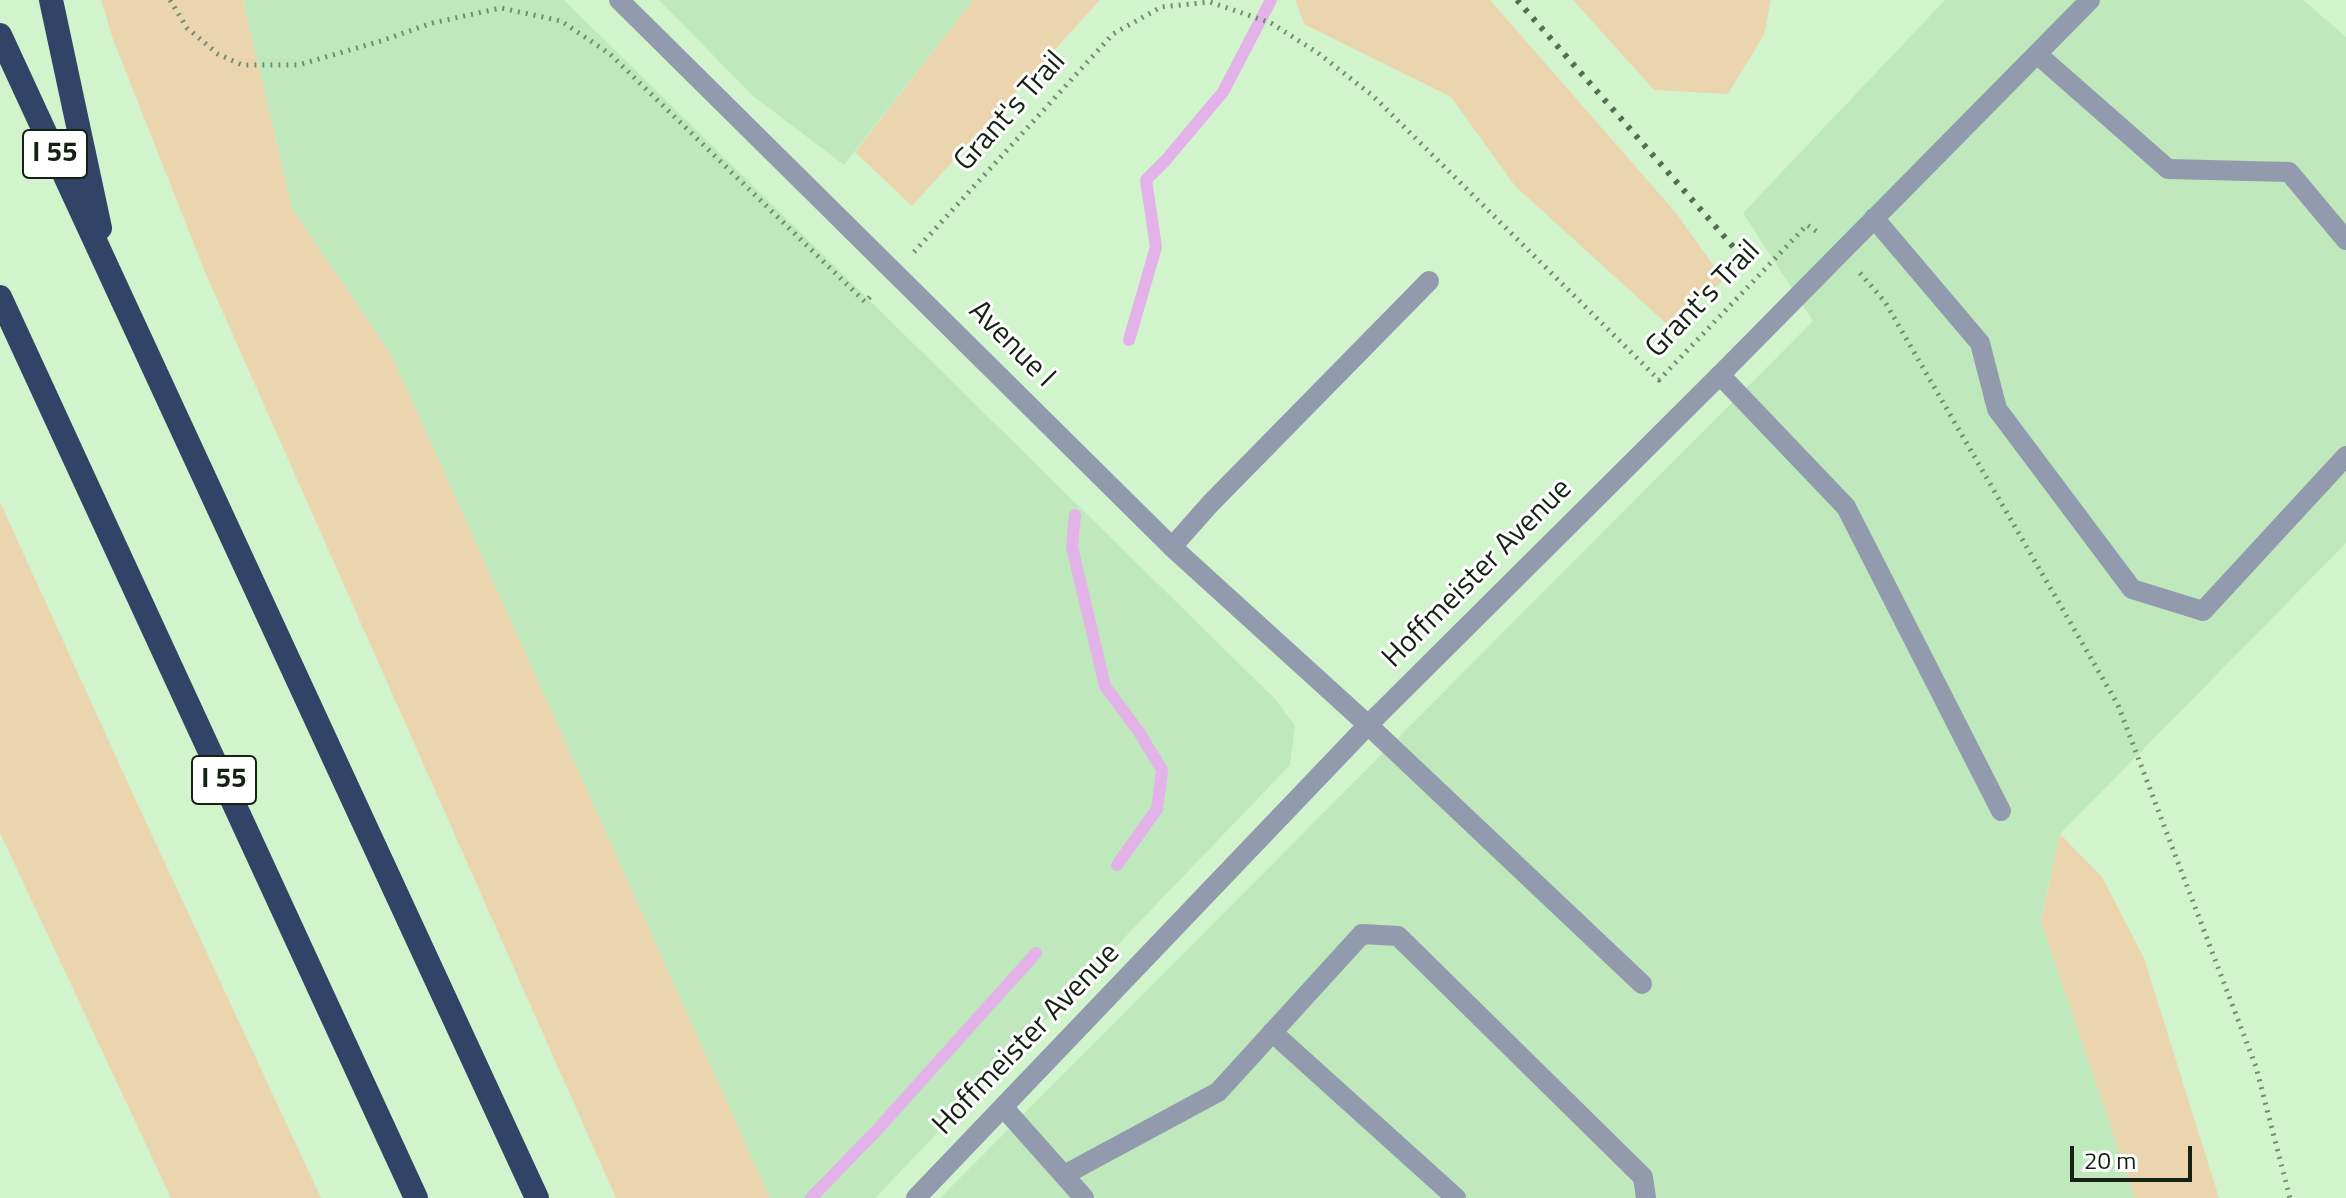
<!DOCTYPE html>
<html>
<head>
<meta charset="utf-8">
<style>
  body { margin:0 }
  #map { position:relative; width:2346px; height:1198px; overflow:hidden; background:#d1f4cd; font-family:"Titillium Web",sans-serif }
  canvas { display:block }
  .scale { position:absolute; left:2070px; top:1146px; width:122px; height:36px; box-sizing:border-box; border:4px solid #142113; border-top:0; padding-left:10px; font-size:24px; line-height:28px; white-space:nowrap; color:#142113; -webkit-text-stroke:6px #fff; paint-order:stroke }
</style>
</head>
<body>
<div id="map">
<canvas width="2346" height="1198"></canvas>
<div class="scale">20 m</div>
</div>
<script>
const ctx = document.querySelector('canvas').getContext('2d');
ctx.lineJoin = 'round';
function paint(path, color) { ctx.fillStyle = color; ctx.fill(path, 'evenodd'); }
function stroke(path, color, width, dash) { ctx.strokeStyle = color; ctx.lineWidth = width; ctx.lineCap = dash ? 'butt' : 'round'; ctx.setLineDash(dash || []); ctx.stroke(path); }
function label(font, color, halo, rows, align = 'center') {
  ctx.font = font + ' "Titillium Web",sans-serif'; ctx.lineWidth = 6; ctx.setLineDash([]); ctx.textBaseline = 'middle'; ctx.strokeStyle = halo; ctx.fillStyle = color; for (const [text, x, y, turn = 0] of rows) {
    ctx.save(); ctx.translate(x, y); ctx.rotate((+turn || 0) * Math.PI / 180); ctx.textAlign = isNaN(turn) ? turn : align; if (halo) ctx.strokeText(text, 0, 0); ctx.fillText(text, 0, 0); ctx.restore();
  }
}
paint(new Path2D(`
  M243 0H564L1276 700 1295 726 1290 765 875 1198H770L392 356 292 208Z
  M659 0H973L844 165 753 96Z
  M1945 0H2303L2346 37V543L2060 834 2041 920 2135 1198H940L1813 321 1743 213Z`), '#c0e8bd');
paint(new Path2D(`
  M101 0H243L292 208 392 356 770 1198H616L205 272 113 39Z
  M973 0H1100L912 206 855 152Z
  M1295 0H1490L1676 213 1724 280 1669 326 1515 186 1451 97 1304 24Z
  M1573 0H1771L1764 35 1728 94 1654 90Z
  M0 502 131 790 321 1198H171L0 833Z
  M2060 834 2102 877 2144 958 2219 1198H2135L2041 921Z`), '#ebd5ae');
stroke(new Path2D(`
  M1129 340 1156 247 1146 180 1165 161 1223 92 1271 0
  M1075 515 1072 547 1105 686 1139 732 1162 770 1157 809 1117 865
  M811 1198 877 1130 1036 953`), '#e3b2e8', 12);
stroke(new Path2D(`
  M170 0 187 28 218 54 242 65H298L381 41 432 23 501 8 561 21 610 54 865 302 873 294
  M914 252 1113 34 1161 7 1210 2 1271 23 1318 53 1373 96 1659 380 1807 225 1819 233
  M1860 273 1885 302 2118 705 2256 1067 2290 1198`), '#748c71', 5, [2, 6]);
stroke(new Path2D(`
  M2037 54 2168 169 2289 172 2346 240
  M1874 218 1980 343 1997 409 2132 589 2203 611 2346 456
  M1720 375 1846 507 2001 811
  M1172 547 1210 504 1429 281
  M1368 725 1642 984
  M1272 1032 1456 1198
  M1004 1108 1084 1198
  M1064 1175 1218 1092 1362 934 1398 936 1643 1177 1646 1198`), '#919bad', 20);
stroke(new Path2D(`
  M619 0 1172 547 1368 725
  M916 1198 1368 725 1720 375 2090 0`), '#919bad', 20);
stroke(new Path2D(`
  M51 0 100 228
  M0 35 537 1198
  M0 297 416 1198`), '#314366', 24);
stroke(new Path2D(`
  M1517 0 1744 259`), '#566a54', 6, [4, 8]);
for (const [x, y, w] of [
  [55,154,64],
  [224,780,64]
]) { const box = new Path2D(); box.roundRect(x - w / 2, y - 24, w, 48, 6); ctx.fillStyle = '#fff'; ctx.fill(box); stroke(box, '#142113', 2); }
label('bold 28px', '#142113', null, [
  ["I 55",55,154],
  ["I 55",224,780]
]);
label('30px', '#142113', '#fff', [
  ["Grant's Trail",1011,112,-48],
  ["Grant's Trail",1704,300,-46],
  ["Avenue I",1011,345,45],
  ["Hoffmeister Avenue",1478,574,-45],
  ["Hoffmeister Avenue",1027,1040,-46]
]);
</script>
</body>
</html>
